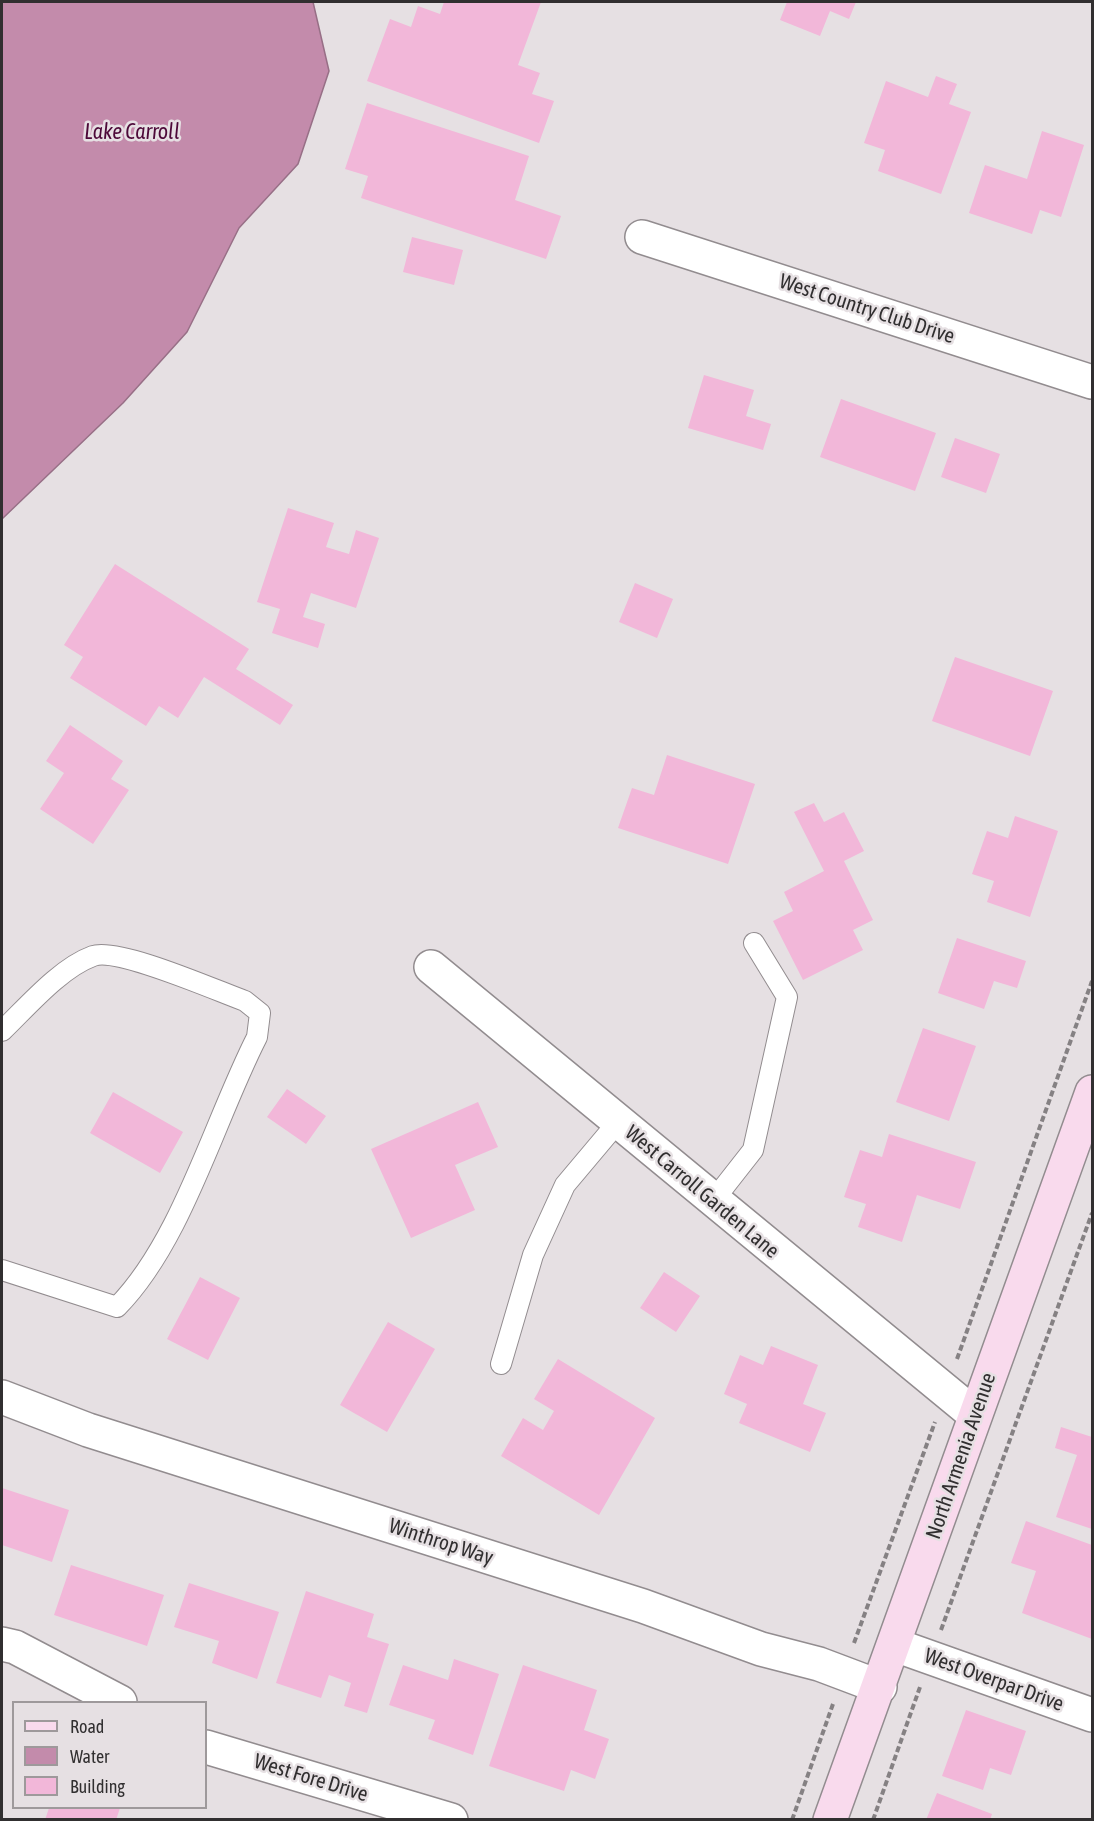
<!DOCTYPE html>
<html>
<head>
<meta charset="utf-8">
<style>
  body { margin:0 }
  #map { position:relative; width:1094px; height:1821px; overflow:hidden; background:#e6e0e3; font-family:"Asap Condensed",sans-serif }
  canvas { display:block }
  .frame { position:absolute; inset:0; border:3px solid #312f30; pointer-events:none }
  .legend { position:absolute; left:12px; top:1701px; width:195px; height:108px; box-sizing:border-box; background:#e6e0e3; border:2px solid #9e999b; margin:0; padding:8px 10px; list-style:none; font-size:18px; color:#312f30 }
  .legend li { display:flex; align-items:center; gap:12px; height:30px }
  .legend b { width:30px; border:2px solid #9e999b }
</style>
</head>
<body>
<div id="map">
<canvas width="1094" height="1821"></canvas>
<div class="frame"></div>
<ul class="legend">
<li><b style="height:8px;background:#f9daed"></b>Road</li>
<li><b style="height:16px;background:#c38bab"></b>Water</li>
<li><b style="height:16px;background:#f2b7d9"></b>Building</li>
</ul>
</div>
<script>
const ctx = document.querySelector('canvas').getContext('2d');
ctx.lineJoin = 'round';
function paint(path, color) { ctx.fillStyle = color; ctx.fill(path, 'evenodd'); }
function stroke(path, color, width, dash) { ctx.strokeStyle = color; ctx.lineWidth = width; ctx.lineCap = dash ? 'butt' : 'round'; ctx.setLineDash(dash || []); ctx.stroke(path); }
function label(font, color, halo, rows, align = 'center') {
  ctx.font = font + ' "Asap Condensed",sans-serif'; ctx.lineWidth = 5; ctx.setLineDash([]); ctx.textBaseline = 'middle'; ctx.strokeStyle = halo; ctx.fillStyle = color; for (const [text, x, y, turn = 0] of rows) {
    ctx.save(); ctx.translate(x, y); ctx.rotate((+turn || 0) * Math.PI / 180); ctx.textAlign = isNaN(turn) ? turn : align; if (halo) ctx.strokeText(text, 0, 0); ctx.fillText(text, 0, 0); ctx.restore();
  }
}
const water = new Path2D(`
  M2 2H313L329 71 298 164 239 228 187 332 123 403 2 519Z`);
paint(water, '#c38bab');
stroke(water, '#976f86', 1.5);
paint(new Path2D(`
  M444 2H541L518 65 540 73 532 94 554 101 539 143 367 81 390 19 411 27 418 6 440 14Z
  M787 2H856L849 19 830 11 820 36 780 20Z
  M936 76 957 84 949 104 971 112 941 194 878 171 885 150 864 143 886 81 928 97Z
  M367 103 529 156 515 200 561 216 546 259 361 198 368 176 345 169Z
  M1042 131 1084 145 1061 217 1040 210 1032 234 969 213 985 165 1027 179Z
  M412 237 463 250 454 285 403 272Z
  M704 375 754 390 746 416 771 424 763 450 688 428Z
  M841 399 936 433 915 491 820 457Z
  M955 438 1000 454 986 493 941 477Z
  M288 508 334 523 326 547 349 554 356 530 379 538 356 608 311 593 303 617 325 624 318 648 272 633 280 609 257 602Z
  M115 564 249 649 236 669 293 705 280 725 204 677 178 718 159 706 146 726 70 678 83 657 64 645Z
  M635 583 673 599 657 638 619 622Z
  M955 657 1053 691 1030 756 932 721Z
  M70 725 123 761 111 779 129 790 93 844 40 809 64 773 46 761Z
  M667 755 755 784 728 864 618 828 632 788 654 795Z
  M814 803 824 822 844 812 864 851 844 861 873 920 853 930 863 950 803 980 773 921 793 911 784 892 824 871 794 812Z
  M1015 816 1058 831 1030 917 987 902 994 881 972 874 987 831 1008 838Z
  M957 938 1026 961 1017 988 994 981 984 1009 938 993Z
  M923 1028 976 1046 949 1121 896 1102Z
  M287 1089 326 1116 306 1144 267 1117Z
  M113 1092 183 1132 160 1173 90 1133Z
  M478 1102 498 1147 455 1165 475 1210 411 1238 371 1149Z
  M889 1134 976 1162 960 1209 917 1195 902 1242 858 1227 866 1204 844 1197 860 1150 882 1157Z
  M664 1272 700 1296 676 1332 640 1308Z
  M200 1277 240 1298 208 1360 167 1339Z
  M388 1322 435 1349 387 1432 340 1405Z
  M771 1346 818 1365 803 1404 826 1413 810 1452 739 1423 747 1404 724 1394 740 1355 763 1365Z
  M558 1359 655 1418 599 1515 501 1456 523 1418 543 1430 554 1411 534 1399Z
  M1061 1427 1092 1437V1529L1056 1517 1077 1455 1055 1448Z
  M2 1488 69 1510 52 1562 2 1545Z
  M1026 1521 1092 1545V1639L1022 1613 1036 1571 1011 1563Z
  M71 1565 164 1595 147 1646 54 1615Z
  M189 1583 279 1612 257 1679 212 1663 219 1641 174 1627Z
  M306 1591 374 1614 367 1637 389 1644 367 1713 344 1706 351 1683 329 1675 321 1698 276 1683Z
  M454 1659 499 1674 473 1755 428 1739 435 1720 389 1705 403 1665 448 1680Z
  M523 1665 597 1690 584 1730 609 1739 595 1779 571 1770 564 1791 489 1766Z
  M966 1710 1026 1731 1011 1775 990 1768 983 1790 942 1776Z
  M937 1793 992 1814 990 1820H926Z
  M49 1808H120L116 1820H45Z`), '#f2b7d9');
const lane = new Path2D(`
  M2 1031C27 1007 60 968 93 956 118 947 217 991 245 1001L260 1013 257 1037C214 1121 182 1241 117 1307L2 1270
  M713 1201 753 1150 787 997 754 943
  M501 1364 533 1255 565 1185 618 1122`);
const street = new Path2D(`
  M642 237 1092 382
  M431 967 975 1415
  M2 1397 88 1430 643 1606 761 1649 819 1664 880 1687
  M2 1644 15 1647 120 1702
  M895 1645 1092 1715
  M206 1747 451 1820`);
const secondary = new Path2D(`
  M830 1820 1092 1092`);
stroke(lane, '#928c8f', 22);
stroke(street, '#928c8f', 36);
stroke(secondary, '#928c8f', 36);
stroke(new Path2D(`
  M957 1359 1092 981
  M941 1630 1092 1213
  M854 1643 935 1422
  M792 1820 833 1704
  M873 1820 920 1687`), '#858183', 4, [6, 3]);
stroke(lane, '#fff', 20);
stroke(street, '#fff', 33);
stroke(secondary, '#f9daed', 33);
label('21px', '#312f30', '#e6e0e3', [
  ["West Country Club Drive",867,309,18],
  ["West Carroll Garden Lane",702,1192,40],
  ["North Armenia Avenue",961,1456,-71],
  ["Winthrop Way",441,1542,18],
  ["West Overpar Drive",994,1680,20],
  ["West Fore Drive",311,1778,17]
]);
label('italic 22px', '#4d0939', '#e6e0e3', [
  ["Lake Carroll",132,132]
]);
</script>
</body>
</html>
